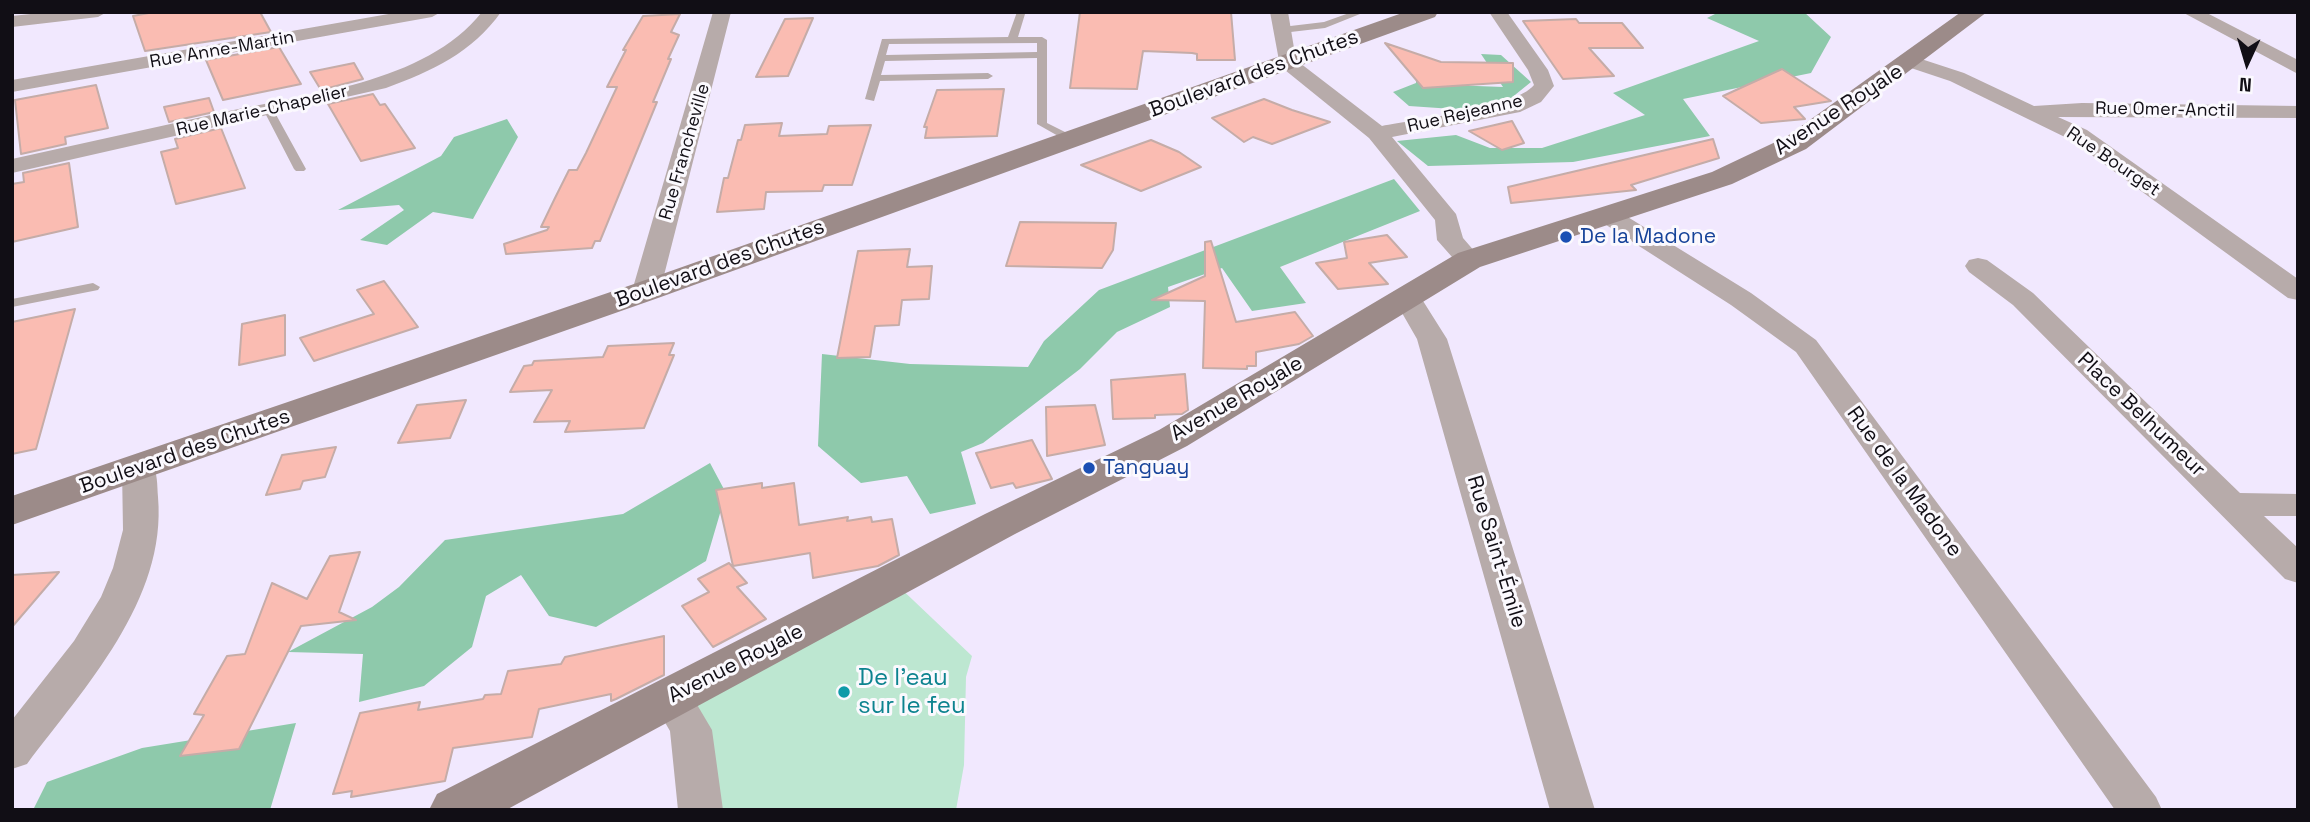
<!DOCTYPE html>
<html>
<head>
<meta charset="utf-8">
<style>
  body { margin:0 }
  #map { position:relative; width:2310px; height:822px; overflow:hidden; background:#f1e8fe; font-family:"Space Grotesk",sans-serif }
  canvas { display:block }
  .frame { position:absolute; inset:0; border:14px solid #110e15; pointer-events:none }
  .north { position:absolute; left:2212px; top:28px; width:70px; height:70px; -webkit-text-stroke:5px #fbf9fe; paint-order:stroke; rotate:184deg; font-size:19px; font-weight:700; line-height:28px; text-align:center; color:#110e15 }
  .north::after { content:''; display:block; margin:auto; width:24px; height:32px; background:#110e15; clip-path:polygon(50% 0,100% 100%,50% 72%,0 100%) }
</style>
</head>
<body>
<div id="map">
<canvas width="2310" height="822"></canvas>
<div class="frame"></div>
<div class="north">N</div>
</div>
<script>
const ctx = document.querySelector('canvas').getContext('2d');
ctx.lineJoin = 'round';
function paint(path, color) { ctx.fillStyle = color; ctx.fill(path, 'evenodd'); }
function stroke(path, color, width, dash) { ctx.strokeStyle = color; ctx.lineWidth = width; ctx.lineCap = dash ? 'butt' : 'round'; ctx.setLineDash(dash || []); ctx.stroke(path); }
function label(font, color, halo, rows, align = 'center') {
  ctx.font = font + ' "Space Grotesk",sans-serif'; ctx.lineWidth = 6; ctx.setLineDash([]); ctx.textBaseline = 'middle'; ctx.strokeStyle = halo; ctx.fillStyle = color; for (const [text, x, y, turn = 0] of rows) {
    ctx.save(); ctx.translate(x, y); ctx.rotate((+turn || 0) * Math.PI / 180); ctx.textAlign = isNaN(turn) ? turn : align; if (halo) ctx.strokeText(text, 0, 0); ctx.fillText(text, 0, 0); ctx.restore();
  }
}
paint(new Path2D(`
  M894 582 972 656 966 677 964 765 956 810H701L671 697Z`), '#bde7d1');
paint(new Path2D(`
  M1719 12H1804L1831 37 1811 73 1683 99 1710 136 1573 162 1428 166 1397 141 1456 135 1490 148H1542L1645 115 1613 93 1759 41 1707 18Z
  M1481 54 1501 55 1531 82 1505 103 1453 109 1409 106 1393 92 1416 83V77L1450 85 1503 87Z
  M507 119 518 137 473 219 433 212 387 245 360 240 404 210 399 205 338 210 441 156 454 137Z
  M1394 179 1420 211 1280 267 1306 303 1252 311 1222 268 1168 287 1170 307 1117 332 1080 369 1024 412 983 443 961 452 976 504 930 514 907 476 861 483 818 446 822 354 910 364 1028 367 1044 341 1099 290Z
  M710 463 726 493 706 561 596 627 549 616 521 575 486 596 472 647 424 686 359 702 363 654 288 652 372 607 399 587 445 540 623 514Z
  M296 723 270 810H33L47 782 142 748Z`), '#8ec9ab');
const building = new Path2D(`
  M154 12H260L271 32 145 51 133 16Z
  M1080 12H1231L1235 60H1197V54L1192 53 1143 51 1137 89 1070 88Z
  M680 14 671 32 679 35 668 59H671L653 102H657L600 241H595L592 248 506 254 504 244 547 230 549 227H541L554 200 569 170H577L586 153 617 87H607L626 50H623L643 16Z
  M813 18 788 76 756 77 785 19Z
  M1576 19 1579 23H1622L1643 48H1589L1614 76 1563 79 1523 21Z
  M1385 43 1441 62 1513 63V82L1423 88Z
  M279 47 301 84 223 100 206 60Z
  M354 63 363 79 321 90 310 72Z
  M1782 69 1831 101 1794 107 1805 119 1761 123 1723 96Z
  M96 85 108 128 65 137 66 144 21 154 15 100Z
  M1004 89 997 136 925 138 927 127H924L937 90Z
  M373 94 380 105 385 104 415 148 361 161 328 104Z
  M209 98 214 112 169 122 164 107Z
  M1264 99 1292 110 1330 122 1272 144 1253 137 1244 142 1212 118Z
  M1512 121 1524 143 1502 150 1469 131Z
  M782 123 779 136 827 134 829 126 871 125 852 185H824L822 191 766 192 764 209 717 212 724 178H728L738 140H741L745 125Z
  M221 128 245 188 176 204 161 152 178 148 175 139Z
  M1713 139 1719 158 1631 185 1636 190 1511 203 1508 187Z
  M1151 140 1179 152 1201 167 1141 191 1081 165Z
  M69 163 78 227 12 242V184L24 182 23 173Z
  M1020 222 1116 223 1113 250 1102 268 1006 266Z
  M1387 235 1407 257 1369 263 1388 284 1338 289 1316 263 1347 258 1344 242Z
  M1211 241 1236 322 1295 312 1313 336 1299 344 1256 352V366H1247V369L1203 368 1205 301 1152 300 1205 276V242Z
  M910 249 907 267 932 266 929 299 902 300 899 325 875 326 870 357 837 358 858 251Z
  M384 281 418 327 314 361 300 338 374 314 357 290Z
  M75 309 36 449 12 454V322Z
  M285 315V355L239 365 242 324Z
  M674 343 669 355H674L644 428 565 432 570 421 534 422 552 390 510 392 524 366 532 365 534 361 603 357 608 346Z
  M1185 374 1188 410 1182 414 1155 415V418L1113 419 1111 380Z
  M466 400 450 438 398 443 417 405Z
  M1095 405 1105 445 1047 456 1046 407Z
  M1032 440 1052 479 1016 488 1013 483 991 488 976 453Z
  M336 447 325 477 303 481 300 489 266 495 282 455Z
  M762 483V488L794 483 799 525 848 517 847 521 871 517 872 522 892 519 899 555 878 566 813 578 810 553 733 566 716 490Z
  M360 552 339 612 356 620 301 626 239 749 180 756 204 715 194 714 227 656 245 654 272 583 307 599 330 556Z
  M729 563 747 583 737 587 766 619 713 647 682 606 709 592 698 579Z
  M59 572 12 627V575Z
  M664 636V675L616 699 611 701V694L539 709 532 737 453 748 445 781 351 797 352 791 333 794 360 713 420 702 418 710 483 699 485 695 501 694 508 671 561 664 565 657Z`);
paint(building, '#fabcb2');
stroke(building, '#c5aca8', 2);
paint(new Path2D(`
  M1017 12 1025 14 1018 37H1042L1047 40V123L1075 137V141H1067L1037 124V58L885 61 881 75 988 73 993 76 988 79 880 81 874 101 865 99 882 39 1008 37ZM1037 43V52L886 55 889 44Z
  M1352 12H1365L1325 28 1282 33 1277 30 1282 27 1324 22Z
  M269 108 274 111 306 169 304 171H296L294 169 264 111Z
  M93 283 100 287 98 290 12 307V299Z`), '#b7abaa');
paint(new Path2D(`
  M49 12H107L98 17 12 27V16Z
  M400 12H441L432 17 12 92V80Z
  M482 12H501C472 53 432 71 386 88L12 173V159C81 144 151 128 220 113 305 94 425 84 482 12Z
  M713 12H731L660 291 656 297H636L632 291Z
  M1270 12H1288L1296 60 1382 126C1415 119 1514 109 1534 85L1528 70 1489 12H1507L1548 70 1554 86 1541 102 1520 112 1392 137 1456 214 1463 238 1482 260 1478 266H1460L1437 240 1435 220 1369 138 1280 66Z
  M2182 12H2205L2298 60V74Z
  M1912 56 1964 73 2034 106 2082 103 2298 106V118L2058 117 2087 130 2298 279V300L2288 298 2071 140 1950 81 1905 66 1902 62Z
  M1609 209 1618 211 1751 293 1816 340 2156 797 2162 810H2115L1796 352 1731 305 1600 221 1597 216 1600 211Z
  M1978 258 1987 260 2033 293 2240 493 2298 494V516H2264L2298 548V583L2285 579 2013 305 1969 272 1965 266 1969 260Z
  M1408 291 1418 293 1447 339 1595 810H1550L1417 339 1394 299 1398 293Z
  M139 459 151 462C158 472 157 485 158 497 167 600 84 688 27 764L12 769V720L74 641 101 597 113 568 123 530 122 469 127 462Z
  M671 681 686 686 712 730 723 810H678L670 731 650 697 656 686Z`), '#b7abaa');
paint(new Path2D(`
  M1405 12H1438L1435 17 658 298 12 525V496L634 284Z
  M1961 12H1987L1806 149 1732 184 1480 267 1187 446 1015 534 506 810H429L437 794 985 514 1159 430 1458 253 1712 172 1786 137Z`), '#9c8b89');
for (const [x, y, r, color] of [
  [1566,237,7,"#1a4fb4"],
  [1089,468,7,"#1a4fb4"],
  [844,692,7,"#0f9aa8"]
]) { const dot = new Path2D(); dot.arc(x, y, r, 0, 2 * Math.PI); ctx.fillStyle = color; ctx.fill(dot); stroke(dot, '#fbf9fe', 2.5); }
label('18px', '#110e15', '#fbf9fe', [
  ["Rue Anne-Martin",222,50,-10],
  ["Rue Omer-Anctil",2165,110,1],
  ["Rue Marie-Chapelier",262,111,-13],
  ["Rue Rejeanne",1465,114,-13],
  ["Rue Francheville",685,152,-74],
  ["Rue Bourget",2113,162,34]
]);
label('21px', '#110e15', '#fbf9fe', [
  ["Boulevard des Chutes",1254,74,-20],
  ["Avenue Royale",1839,110,-33],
  ["Boulevard des Chutes",720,264,-20],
  ["Avenue Royale",1237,399,-30],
  ["Place Belhumeur",2141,415,44],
  ["Boulevard des Chutes",185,452,-19],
  ["Rue de la Madone",1904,482,54],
  ["Rue Saint-Émile",1496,552,73],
  ["Avenue Royale",736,664,-27]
]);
label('21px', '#164399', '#fbf9fe', [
  ["De la Madone",1580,237],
  ["Tanguay",1103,468]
], 'left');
label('24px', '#0d838f', '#fbf9fe', [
  ["De l’eau",858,678],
  ["sur le feu",858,706]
], 'left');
</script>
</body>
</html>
